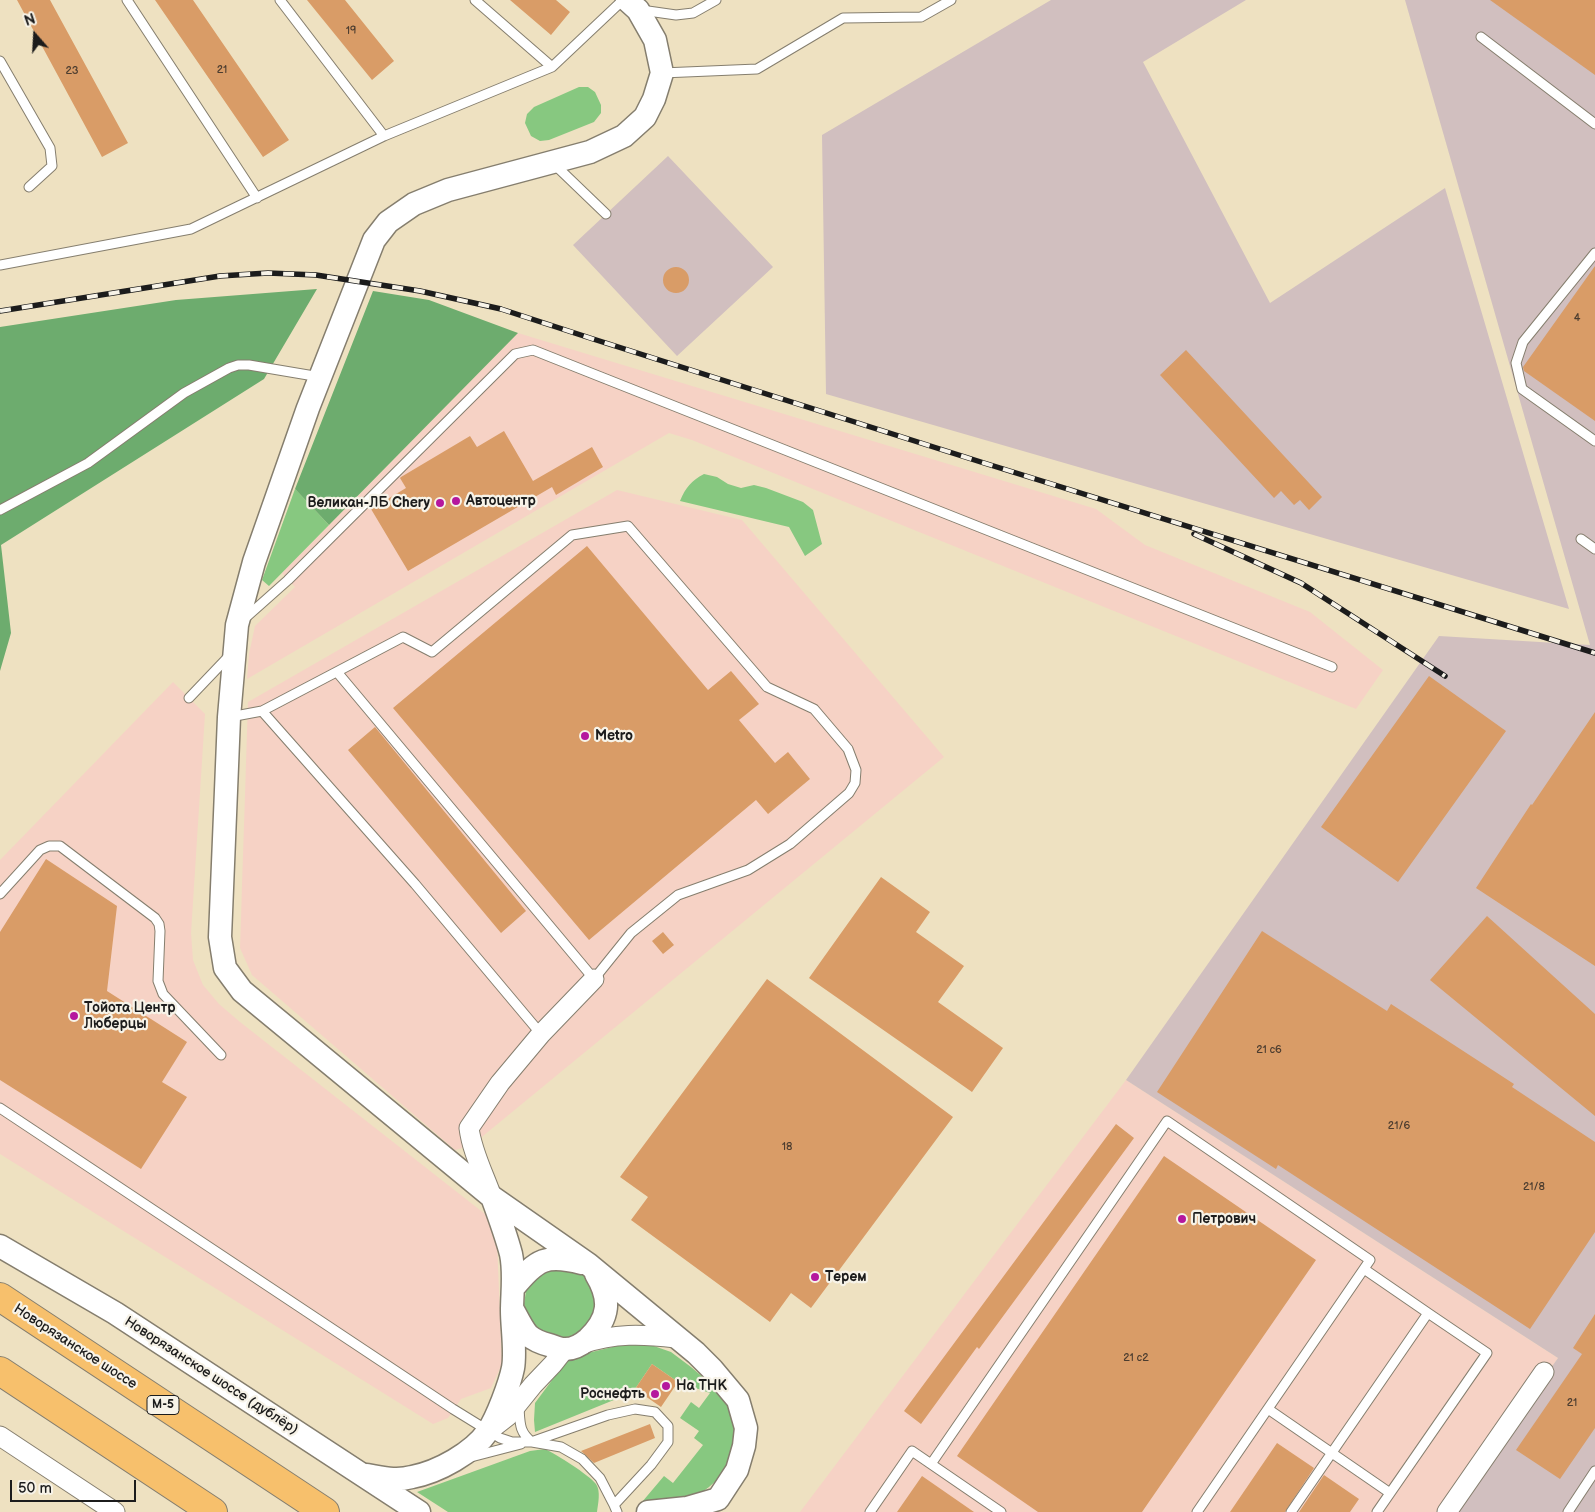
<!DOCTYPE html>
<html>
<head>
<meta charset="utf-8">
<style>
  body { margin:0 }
  #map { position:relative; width:1595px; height:1512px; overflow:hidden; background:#eee1c1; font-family:"Balsamiq Sans",sans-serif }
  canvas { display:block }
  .north { position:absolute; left:10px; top:10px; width:50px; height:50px; -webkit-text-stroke:4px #f7f3e8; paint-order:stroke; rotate:341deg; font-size:14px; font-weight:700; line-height:20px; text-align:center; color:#1c1c1c }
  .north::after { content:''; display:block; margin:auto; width:18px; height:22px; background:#1c1c1c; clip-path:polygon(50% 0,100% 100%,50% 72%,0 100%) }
  .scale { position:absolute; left:10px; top:1480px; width:126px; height:22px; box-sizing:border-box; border:2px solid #1c1c1c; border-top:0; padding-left:6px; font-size:15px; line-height:18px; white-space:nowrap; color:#1c1c1c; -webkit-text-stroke:4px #f7f3e8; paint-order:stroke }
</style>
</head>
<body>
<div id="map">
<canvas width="1595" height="1512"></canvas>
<div class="north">N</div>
<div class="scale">50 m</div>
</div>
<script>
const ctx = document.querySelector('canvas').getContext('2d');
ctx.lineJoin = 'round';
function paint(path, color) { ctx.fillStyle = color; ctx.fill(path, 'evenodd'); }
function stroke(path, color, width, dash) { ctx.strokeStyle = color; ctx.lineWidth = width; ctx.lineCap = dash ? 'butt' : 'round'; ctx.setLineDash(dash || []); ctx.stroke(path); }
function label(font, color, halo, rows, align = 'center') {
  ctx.font = font + ' "Balsamiq Sans",sans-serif'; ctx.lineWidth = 4.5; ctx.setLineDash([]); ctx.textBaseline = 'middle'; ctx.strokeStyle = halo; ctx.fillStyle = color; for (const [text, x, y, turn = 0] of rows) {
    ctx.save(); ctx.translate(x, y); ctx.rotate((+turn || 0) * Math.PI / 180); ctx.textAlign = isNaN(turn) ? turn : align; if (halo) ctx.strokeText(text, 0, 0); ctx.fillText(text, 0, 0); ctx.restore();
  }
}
paint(new Path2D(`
  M518 333 1096 509 1145 545 1310 612 1383 670 1356 709 692 440 669 433 247 679 249 654 255 626 295 587 282 573Z
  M617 490 742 520 944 757 472 1145 455 1150 252 975 240 948 248 702Z
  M173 682 205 714 191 933 193 960 203 985 219 1004 240 1022 485 1214 492 1226 497 1242 502 1364 491 1388 461 1399 448 1418 433 1424 0 1154V860Z
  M1126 1080 1558 1358 1448 1512H800Z`), '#f6d2c5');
paint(new Path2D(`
  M1051 0H1246L1143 62 1270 303 1445 188 1569 609 826 394 822 135Z
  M1405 0H1595V1512H1448L1558 1358 1126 1080 1439 636 1590 645Z
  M668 156 773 267 677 356 573 245Z`), '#d1bfbf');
paint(new Path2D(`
  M579 87H588L595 92 601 105V113L594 122 549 140 540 141 531 136 525 123 527 114 534 107Z
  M704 474 717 477 728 484 741 488 754 485 766 488 803 502 813 510 822 544 805 556 789 527 680 501C686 487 691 481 704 474Z
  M295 489 329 525 269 586 262 580Z
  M556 1267C587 1272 585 1273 599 1302L584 1333 565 1341 542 1335 527 1316 524 1304 526 1291 534 1279 543 1272Z
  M625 1344 651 1345 671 1352 691 1367 726 1397 733 1415 735 1438 731 1454 726 1466 718 1479 709 1487 689 1502 643 1504 642 1502 664 1476 673 1483 703 1445 694 1438 699 1431 680 1418 691 1402 699 1408 710 1393 678 1382 652 1364 635 1389H641L535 1432 534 1420 535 1403 564 1364 575 1356Z
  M545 1449C557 1455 588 1474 596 1484 601 1491 598 1504 597 1512H448L417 1492 530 1451Z`), '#87c880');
paint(new Path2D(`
  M317 289 264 379 1 545 11 633 0 671V327L176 300Z
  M373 291 429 300 518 333 329 525 295 489Z`), '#6dac6e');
paint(new Path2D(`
  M17 0H50L128 143 102 157Z
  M155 0H193L289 140 263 157Z
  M307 0H345L394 61 372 80Z
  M510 0H556L570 12 551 35Z
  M1490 0H1595V75Z
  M1595 266V421L1524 371 1523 367Z
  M663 280a13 13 0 1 1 26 0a13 13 0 1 1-26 0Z
  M1186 350 1322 497 1309 510 1300 500 1294 505 1281 491 1274 498 1160 375Z
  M504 431 533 481 592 447 603 467 556 495 552 487 408 571 371 509 406 488 400 478 401 477 470 436 477 447Z
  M587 546 708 690 731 671 759 704 739 720 775 763 788 752 810 779 768 814 756 800 589 940 393 708Z
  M1429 676 1506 731 1398 882 1321 827Z
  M1595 712V966L1476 888 1531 804 1532 805Z
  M375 727 526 911 501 933 348 750Z
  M46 859 117 906 107 991 187 1042 162 1082 187 1097 141 1169 0 1080V932Z
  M881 877 930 912 916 932 964 966 938 1002 1003 1048 972 1092 809 978Z
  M1487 916 1595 1014V1116L1430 980Z
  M1262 931 1387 1011 1391 1004 1514 1084 1512 1087 1595 1142V1232L1530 1329 1278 1165 1276 1169 1157 1092Z
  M663 932 674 945 663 954 652 941Z
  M767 979 953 1117 811 1308 791 1293 770 1322 631 1220 648 1197 620 1177Z
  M1116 1124 1134 1138 979 1349 977 1347 921 1424 904 1411Z
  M1164 1156 1316 1260 1142 1512H1038L957 1456Z
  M1595 1314V1428L1560 1479 1516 1450 1582 1354 1573 1348Z
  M652 1364 678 1382 661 1407 635 1389Z
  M650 1424 655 1438 594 1463 581 1451Z
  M1277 1443 1314 1468 1285 1512H1230Z
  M1324 1475 1359 1499 1350 1512H1299Z
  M922 1476 974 1512H897Z`), '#d99c67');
const service = new Path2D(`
  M127 0 257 198
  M280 0 384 136
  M475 0 552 67
  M641 10 676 15 693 13 716 0
  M1481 37 1595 124
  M0 61 50 148 52 166 29 187
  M662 73 757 69 843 18 921 17 951 0
  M554 164 606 214
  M1595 253 1523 342 1516 363 1522 389 1595 441
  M0 265 191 229 384 136 552 67 623 0
  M0 510 88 463 184 393 229 368 238 365H249L320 377
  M1581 539 1595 549
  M243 620 288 580 515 354 533 350 1332 667
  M189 698 230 655
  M262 711 415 884 541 1034
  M230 717 262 711 403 637 432 652 572 535 628 526 767 687 814 709 848 749 856 770 855 783 849 793 790 844 748 870 678 895 631 933 594 979 337 672
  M0 894 40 850 49 846H60L155 918 159 924 160 931 158 981 163 994 221 1055
  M0 1108 453 1409 500 1438 512 1442H532L561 1447 582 1459 600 1478 614 1505
  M519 1407C520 1423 519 1432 532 1442
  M1268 1409 1390 1493
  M534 1441 608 1415 635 1409 655 1412 668 1426V1442L651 1465 614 1505 617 1512
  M471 1457 521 1444
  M931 1464 1167 1121 1370 1260 1197 1512
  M870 1512 912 1451 1001 1512
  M1291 1512 1428 1313 1364 1269
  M1377 1512 1487 1353 1428 1313
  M1568 1512 1595 1471`);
const minor = new Path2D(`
  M492 1197C484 1174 472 1152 469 1128L500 1083 541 1034 594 979
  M582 1344C615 1333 642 1334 676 1338
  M490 1430 508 1416 533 1385 553 1364 564 1350
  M0 1436 115 1512
  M1447 1512 1544 1372`);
const tertiary = new Path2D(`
  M627 0 638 10 655 40 662 73 654 99 645 117 624 136 590 152 448 190 414 204 388 222 374 240 308 408 254 562 237 625 229 717 220 937 225 968 242 991 492 1197 588 1264 696 1353 712 1369 738 1400 746 1428 744 1446 737 1470 718 1499 687 1508 648 1512
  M0 1246 115 1313 419 1512
  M514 1287C537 1259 546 1254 582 1263
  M512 1308C517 1317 522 1328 528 1335 534 1340 541 1343 549 1345 553 1346 559 1349 563 1349 573 1350 581 1345 588 1339 610 1318 611 1299 596 1274
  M367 1475C382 1478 397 1481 412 1477 438 1472 473 1453 488 1431 497 1418 510 1383 513 1368 516 1352 512 1327 512 1311 512 1292 515 1273 511 1254 506 1235 499 1216 492 1197`);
const trunk = new Path2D(`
  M0 1297 325 1512
  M0 1371 213 1512`);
stroke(service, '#857e6e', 11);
stroke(minor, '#857e6e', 21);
stroke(tertiary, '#857e6e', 25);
stroke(trunk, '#857e6e', 30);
stroke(service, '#fff', 9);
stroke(minor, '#fff', 19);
stroke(tertiary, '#fff', 22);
stroke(trunk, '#f7c06c', 28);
const rail = new Path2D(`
  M0 311 220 276 268 273 316 275 420 291 501 309 590 338 984 463 1595 653
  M1194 534 1301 583 1445 676`);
stroke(rail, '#1c1c1c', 5.5);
stroke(rail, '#f7f3e8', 4, [11]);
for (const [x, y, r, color] of [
  [456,501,5,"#b5179e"],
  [440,503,5,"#b5179e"],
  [585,736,5,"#b5179e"],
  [74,1016,5,"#b5179e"],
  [1182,1219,5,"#b5179e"],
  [815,1277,5,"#b5179e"],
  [666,1386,5,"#b5179e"],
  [655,1394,5,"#b5179e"]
]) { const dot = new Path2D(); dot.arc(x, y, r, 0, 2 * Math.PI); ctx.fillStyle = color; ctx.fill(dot); stroke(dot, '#f7f3e8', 2); }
label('11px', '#4b3c2f', null, [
  ["19",351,31],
  ["21",222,70],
  ["23",72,71],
  ["4",1577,318],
  ["21 с6",1269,1050],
  ["21/6",1399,1126],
  ["18",787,1147],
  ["21/8",1534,1187],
  ["21 с2",1136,1358],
  ["21",1572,1403]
]);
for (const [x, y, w] of [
  [163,1405,32]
]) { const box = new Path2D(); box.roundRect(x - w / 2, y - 9.5, w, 19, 4); ctx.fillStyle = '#f7f3e8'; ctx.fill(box); stroke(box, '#1c1c1c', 1); }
label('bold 12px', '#1c1c1c', null, [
  ["М-5",163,1405]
]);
label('bold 14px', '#1c1c1c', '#f7f3e8', [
  ["Автоцентр",466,501],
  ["Великан-ЛБ Chery",430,503,"right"],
  ["Metro",595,736],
  ["Тойота Центр",84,1008],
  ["Люберцы",84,1024],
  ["Петрович",1192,1219],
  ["Терем",825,1277],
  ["На ТНК",676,1386],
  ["Роснефть",645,1394,"right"]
], 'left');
label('14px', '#1c1c1c', '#f7f3e8', [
  ["Новорязанское шоссе",75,1347,33],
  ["Новорязанское шоссе (дублёр)",211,1376,33]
]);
</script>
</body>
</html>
